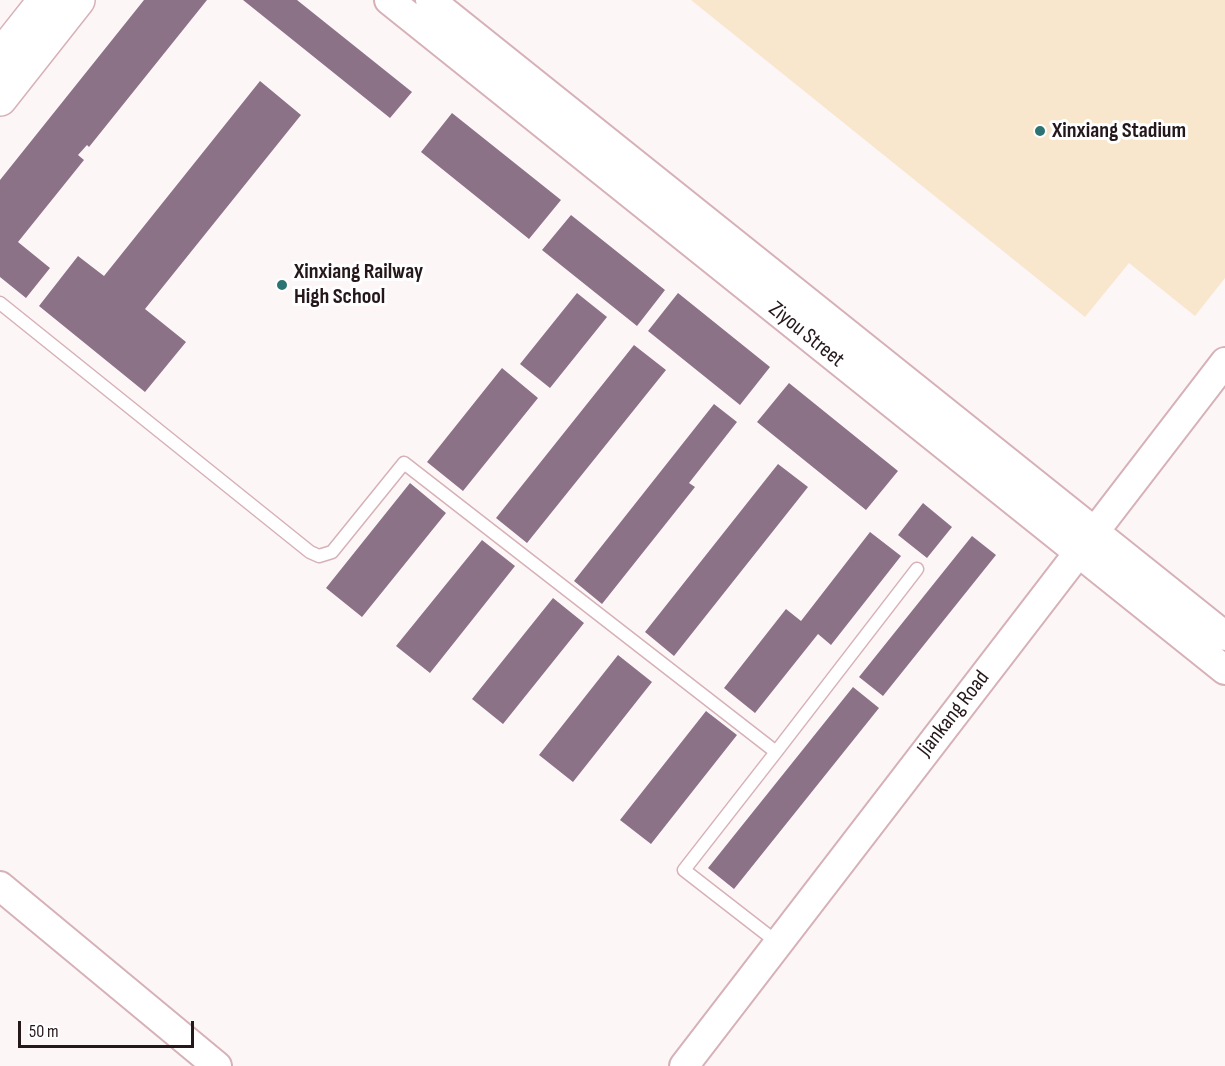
<!DOCTYPE html>
<html>
<head>
<meta charset="utf-8">
<style>
  body { margin:0 }
  #map { position:relative; width:1225px; height:1066px; overflow:hidden; background:#fdf6f7; font-family:"Sofia Sans Condensed",sans-serif }
  canvas { display:block }
  .scale { position:absolute; left:18px; top:1021px; width:176px; height:27px; box-sizing:border-box; border:3px solid #25181b; border-top:0; padding-left:8px; font-size:18px; line-height:21px; white-space:nowrap; color:#25181b; -webkit-text-stroke:4px #fff; paint-order:stroke }
</style>
</head>
<body>
<div id="map">
<canvas width="1225" height="1066"></canvas>
<div class="scale">50 m</div>
</div>
<script>
const ctx = document.querySelector('canvas').getContext('2d');
ctx.lineJoin = 'round';
function paint(path, color) { ctx.fillStyle = color; ctx.fill(path, 'evenodd'); }
function stroke(path, color, width, dash) { ctx.strokeStyle = color; ctx.lineWidth = width; ctx.lineCap = dash ? 'butt' : 'round'; ctx.setLineDash(dash || []); ctx.stroke(path); }
function label(font, color, halo, rows, align = 'center') {
  ctx.font = font + ' "Sofia Sans Condensed",sans-serif'; ctx.lineWidth = 6; ctx.setLineDash([]); ctx.textBaseline = 'middle'; ctx.strokeStyle = halo; ctx.fillStyle = color; for (const [text, x, y, turn = 0] of rows) {
    ctx.save(); ctx.translate(x, y); ctx.rotate((+turn || 0) * Math.PI / 180); ctx.textAlign = isNaN(turn) ? turn : align; if (halo) ctx.strokeText(text, 0, 0); ctx.fillText(text, 0, 0); ctx.restore();
  }
}
paint(new Path2D(`
  M691 0H1225V278L1195 316 1129 263 1085 317Z`), '#f8e6cd');
paint(new Path2D(`
  M144 0H207L89 147 87 145 78 155 84 160 18 242 50 268 26 298 0 277V180Z
  M243 0H297L412 92 390 118Z
  M260 81 301 115 145 309 186 342 145 392 39 306 78 256 104 276Z
  M452 113 561 200 529 239 421 152Z
  M571 215 665 290 637 326 542 250Z
  M577 293 607 317 550 388 520 364Z
  M678 293 770 367 740 405 648 331Z
  M634 345 666 370 527 543 496 518Z
  M502 368 538 398 463 491 427 462Z
  M789 383 898 471 866 510 757 422Z
  M714 404 737 422 689 483 695 487 602 604 574 581Z
  M778 464 808 487 674 656 645 632Z
  M410 483 446 513 362 617 326 588Z
  M923 503 952 527 927 558 898 535Z
  M870 532 901 556 831 645 818 634 755 713 724 688 786 609 801 621Z
  M972 536 996 555 883 696 859 677Z
  M482 540 515 566 430 673 396 646Z
  M553 598 584 623 503 724 472 699Z
  M618 655 652 682 573 782 539 755Z
  M853 687 879 708 734 889 708 868Z
  M706 711 737 735 651 844 620 820Z`), '#8b7287');
const service = new Path2D(`
  M0 303 310 552 319 556 332 552 404 463 776 752 684 870 778 943
  M776 752 917 569`);
const tertiary = new Path2D(`
  M389 0 1225 670
  M430 0 1225 636
  M0 886 217 1066
  M684 1066 1225 362`);
const primary = new Path2D(`
  M0 57 45 0
  M0 99 78 0`);
stroke(service, '#d6b1b8', 15);
stroke(tertiary, '#d6b1b8', 32);
stroke(primary, '#d6b1b8', 36);
stroke(service, '#fff', 12);
stroke(tertiary, '#fff', 28);
stroke(primary, '#fff', 33);
for (const [x, y, r, color] of [
  [1040,131,6,"#2b7473"],
  [282,285,6,"#2b7473"]
]) { const dot = new Path2D(); dot.arc(x, y, r, 0, 2 * Math.PI); ctx.fillStyle = color; ctx.fill(dot); stroke(dot, '#fff', 2); }
label('bold 22px', '#25181b', '#fff', [
  ["Xinxiang Stadium",1052,131],
  ["Xinxiang Railway",294,272],
  ["High School",294,297]
], 'left');
label('22px', '#25181b', '#fff', [
  ["Ziyou Street",806,335,39],
  ["Jiankang Road",954,714,-52]
]);
</script>
</body>
</html>
